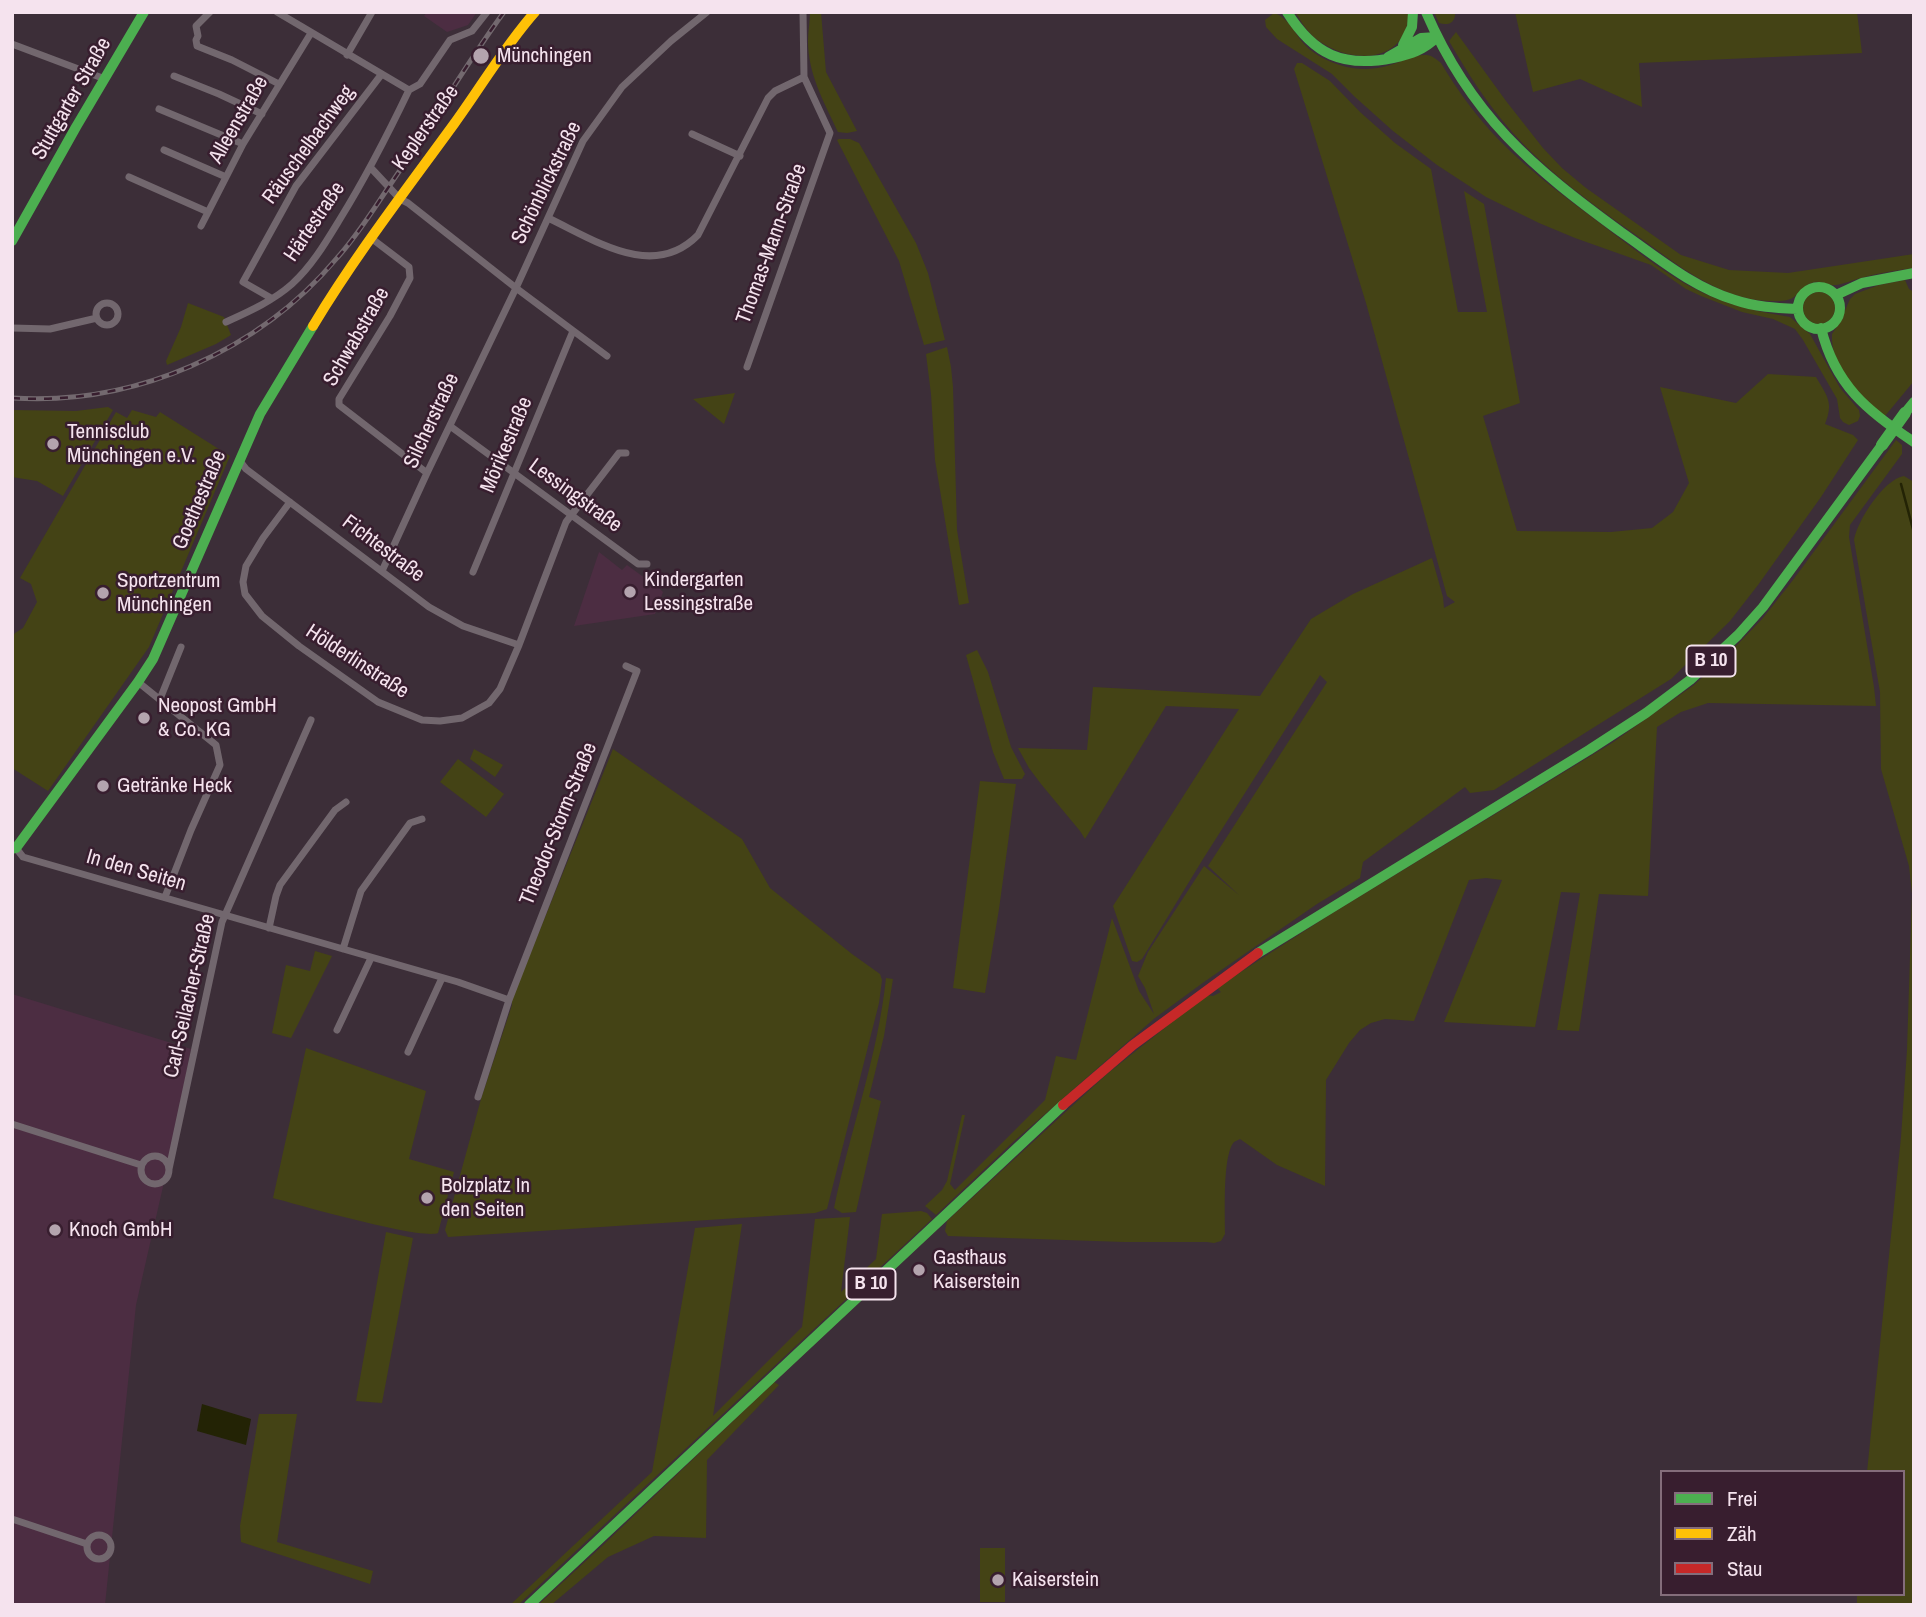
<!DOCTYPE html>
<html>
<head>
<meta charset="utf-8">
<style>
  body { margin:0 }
  #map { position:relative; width:1926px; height:1617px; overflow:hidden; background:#3c2e38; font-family:"Archivo Narrow",sans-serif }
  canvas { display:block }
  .frame { position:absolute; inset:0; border:14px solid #f5e3ee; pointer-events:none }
  .legend { position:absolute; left:1660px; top:1470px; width:245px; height:126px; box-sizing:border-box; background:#381e2f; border:2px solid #846d7b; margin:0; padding:9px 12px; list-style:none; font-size:21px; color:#f5e3ee }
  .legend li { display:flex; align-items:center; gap:14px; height:35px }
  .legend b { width:35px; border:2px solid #846d7b }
</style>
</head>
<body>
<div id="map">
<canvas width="1926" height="1617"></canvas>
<div class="frame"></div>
<ul class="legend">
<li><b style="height:9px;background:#4caf50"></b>Frei</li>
<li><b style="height:9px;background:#ffc107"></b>Zäh</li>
<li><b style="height:9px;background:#c62828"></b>Stau</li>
</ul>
</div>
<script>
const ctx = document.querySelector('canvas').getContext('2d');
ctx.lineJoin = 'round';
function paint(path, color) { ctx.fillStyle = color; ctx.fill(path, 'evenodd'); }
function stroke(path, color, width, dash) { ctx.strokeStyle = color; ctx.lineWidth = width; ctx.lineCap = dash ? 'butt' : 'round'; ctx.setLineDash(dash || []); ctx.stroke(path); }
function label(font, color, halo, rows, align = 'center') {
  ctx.font = font + ' "Archivo Narrow",sans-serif'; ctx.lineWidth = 5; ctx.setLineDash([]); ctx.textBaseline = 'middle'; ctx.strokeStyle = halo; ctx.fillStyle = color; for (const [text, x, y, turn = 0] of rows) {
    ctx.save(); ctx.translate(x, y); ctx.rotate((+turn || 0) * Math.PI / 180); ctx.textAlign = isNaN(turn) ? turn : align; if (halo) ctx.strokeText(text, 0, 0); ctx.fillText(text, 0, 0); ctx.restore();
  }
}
paint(new Path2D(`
  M427 12H477L468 25 447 32 424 16Z
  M599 552 622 570 627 565 660 589 663 592 655 614 574 626Z
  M12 994 191 1049 170 1156 136 1305 105 1605H12Z`), '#4c2d42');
paint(new Path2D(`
  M810 12H821L826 72 857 131 847 133 838 132C824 102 808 74 808 41 808 31 810 22 810 12Z
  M1295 12H1409C1407 63 1353 65 1319 41 1308 33 1302 23 1295 12Z
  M1434 12H1455C1456 23 1448 26 1439 23Z
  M1515 12H1857L1862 53 1639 63 1642 107 1580 79 1533 92Z
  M1274 13C1288 17 1295 34 1304 44 1316 57 1335 65 1352 68 1364 70 1378 69 1390 65 1402 62 1414 54 1427 55 1433 56 1436 59 1441 63 1457 90 1476 116 1498 139 1533 175 1575 204 1614 234 1642 255 1671 278 1703 293 1731 306 1760 312 1790 317L1810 334 1840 388 1859 410 1860 416 1858 421 1849 425 1843 422 1840 418 1837 399 1803 340 1795 329 1773 319 1742 312 1701 296 1686 289 1651 265 1575 238 1539 223 1486 197 1437 165 1393 131 1355 97 1332 74 1277 39 1266 27 1265 20Z
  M1456 32 1506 101 1543 148 1562 168 1586 188 1681 255 1729 270 1788 273 1914 254V268C1896 270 1879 273 1861 278 1853 280 1844 284 1836 285 1828 286 1822 281 1815 282 1804 284 1802 291 1794 297 1787 302 1777 301 1768 301 1718 299 1675 263 1636 235 1593 205 1549 173 1513 133 1488 105 1468 74 1449 41Z
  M1297 63H1302L1330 81 1360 112 1395 143 1431 169 1458 312H1487L1464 191 1484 204 1520 403 1483 416 1517 531 1611 532 1652 528 1673 512 1689 483 1660 387 1736 403 1768 374 1816 377C1827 396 1834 402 1825 424L1853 435 1858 440 1821 497 1758 585 1730 621 1671 679 1494 790 1470 793 1465 787 1363 862 1360 878 1317 904 1204 982 1155 1018 1013 1142 936 1215 925 1206 942 1190 947 1181 962 1115H965L950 1184 955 1190 1045 1100 1056 1056 1076 1060 1112 918 1139 991 1154 1014 1145 988 1138 976 1148 952 1204 866 1239 895 1208 866 1327 682 1320 675 1203 859 1142 959 1137 962 1132 961 1113 906 1239 709 1166 706 1085 839 1080 831 1041 784 1029 768 1018 748 1087 750 1093 687 1260 696 1311 619 1353 594 1432 558 1443 597 1444 608 1455 602 1447 596 1366 303 1294 69Z
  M839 139H850L859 143 916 243 928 273 945 340 924 345 899 261 837 140Z
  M1905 280 1909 289 1914 292V381L1885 416C1861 396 1830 368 1832 334L1840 322 1850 299 1855 294 1879 285Z
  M1803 308a16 16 0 1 1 32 0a16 16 0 1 1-32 0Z
  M188 303 224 317 231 335 216 344 167 365 166 361 181 327Z
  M947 347 951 367 953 387 957 530 969 603 959 605 935 460 931 394 926 354Z
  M735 393 724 424 693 399Z
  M108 407 113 410 63 496 37 481 12 477V410L76 411Z
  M132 410 156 417 160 412 230 456 149 647 48 791 12 768V638L15 633 23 628 37 602 31 584 20 578 116 412 127 418Z
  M1896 440 1902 445V454L1850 525 1849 537 1874 687 1876 706 1708 703 1681 712 1657 727 1648 896 1599 894 1579 1031 1557 1030 1580 893 1561 892 1535 1027 1444 1022 1502 880 1486 878 1469 880 1414 1021 1385 1019 1371 1023 1360 1030 1349 1043 1326 1080 1325 1186 1277 1165 1240 1139C1234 1142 1234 1141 1231 1147 1223 1166 1225 1211 1225 1234L1221 1241 1214 1243 1207 1242H1124L948 1236 945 1231 947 1221 1107 1074 1206 995 1213 996 1221 992 1218 989 1219 986 1331 914 1612 743 1694 685 1737 645 1763 618 1793 580Z
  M1904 476 1914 482V1605H1857V1594H1903V1472H1867L1901 1137 1907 1050 1912 894 1909 866 1881 769 1880 692 1854 540C1857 521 1884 479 1904 476Z
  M977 650 988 672 1011 747 1025 774 1022 779H1004L993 752 966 655Z
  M474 749 503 765 495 777 470 759Z
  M613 749 742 839 770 888 852 954 880 974 882 980 879 1003 827 1209 815 1213 448 1237 445 1230 481 1099 512 1005V999Z
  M458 759 504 794 486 817 440 782Z
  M980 781 1016 784 999 909 985 993 953 988Z
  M315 951 332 956 291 1038 272 1033 286 965 310 971Z
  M886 978 893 979 884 1036 869 1097 881 1101 856 1212 842 1213 834 1208C850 1131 878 1056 886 978Z
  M306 1048 426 1091 409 1159 454 1172 438 1233C421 1240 299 1205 273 1198Z
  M921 1211 927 1213 932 1219 518 1605H510L652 1472 695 1228 742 1224 713 1416 802 1327 815 1219 850 1217 841 1292 876 1259 882 1214Z
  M386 1232 413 1238 382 1403 356 1401Z
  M774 1382 779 1385 707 1460 706 1538 654 1536 608 1557 551 1605H538L601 1547Z
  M259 1414H297L277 1542 373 1571 370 1584 241 1542 240 1526Z
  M980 1548H1005V1602H980Z`), '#444315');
paint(new Path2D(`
  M202 1404 251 1419 246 1445 197 1431Z`), '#232305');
stroke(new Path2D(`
  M1901 484 1914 533`), '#232305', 2.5);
stroke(new Path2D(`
  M210 12 196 26 198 36 196 40 197 46 232 60 279 84
  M277 12 409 90
  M12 44 105 79
  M347 55 372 12
  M174 76 219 94 262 114
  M159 109 243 144
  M692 134 740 156
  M164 150 226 177
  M371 168 400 199 408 203 516 288 607 356
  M129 177 208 212
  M548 218C595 240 653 281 698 235L768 98 775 91 804 77
  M201 226 243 144 311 33
  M371 238 409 267 410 278 390 316 339 399V405L427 473
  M271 298 243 282 296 186 381 75
  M96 314a11 11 0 1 1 22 0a11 11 0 1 1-22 0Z
  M226 322C248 312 273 301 292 284 312 266 326 242 340 219 366 177 388 134 409 90L420 84 450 40 472 31 487 12
  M12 328 50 329 97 318
  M747 367 830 133 804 77 803 12
  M450 426 638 564H647
  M239 460 246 469 429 607 463 626 519 645
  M290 502 263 538 246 566 243 582 245 594 262 616 299 646 378 702 422 720 440 721 462 718 489 703 500 689 519 645 566 522 619 453H626
  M382 571 427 473 516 288 583 141 622 87 671 41 707 12
  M473 572 573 331
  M138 682 216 745 220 765 191 830 165 897
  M160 699 181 647
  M16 848 23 857 458 982 509 1000
  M269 928 276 896 280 885 335 810 346 802
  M343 949 361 891 410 823 422 819
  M337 1030 371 958
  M408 1052 442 978
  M478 1097 509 1000 637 671 626 666
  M12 1124 141 1165
  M141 1170a14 14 0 1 1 28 0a14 14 0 1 1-28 0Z
  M169 1169 222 922 311 720
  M12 1519 87 1544
  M87 1547a12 12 0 1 1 24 0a12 12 0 1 1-24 0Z`), '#72676e', 7);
stroke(new Path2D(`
  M1287 12C1314 55 1343 68 1393 58 1411 54 1424 50 1437 37
  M1426 12C1471 116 1532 167 1621 232 1657 257 1692 287 1735 300 1755 307 1777 308 1798 309
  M1403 45 1412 27 1413 12
  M1388 57 1421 38 1437 37
  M12 241 76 127 144 12
  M1798 308a21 21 0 1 1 42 0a21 21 0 1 1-42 0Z
  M1836 295 1862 283 1914 273
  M1821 328C1835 385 1867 411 1914 442
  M1905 413 1914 402
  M12 849 16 848 138 682 153 659 260 414 313 326
  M1258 953 1589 750 1646 713 1690 680 1738 635 1763 607 1882 445
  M529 1605 1063 1105`), '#4caf50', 10);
stroke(new Path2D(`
  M313 326C355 256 406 190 454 124 481 87 504 47 535 12`), '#ffc107', 10);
stroke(new Path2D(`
  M1063 1105 1133 1045 1258 953`), '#c62828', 10);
const rail = new Path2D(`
  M12 398C134 406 258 352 337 258 357 236 373 210 390 185 429 128 463 68 504 12`);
stroke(rail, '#73696f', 5);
stroke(rail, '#381e2f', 2.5, [8]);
stroke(new Path2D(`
  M1882 445 1905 413`), '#4caf50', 12);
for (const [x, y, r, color] of [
  [481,56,9,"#b4a4ae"],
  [53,444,7,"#b4a4ae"],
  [630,592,7,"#b4a4ae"],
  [103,593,7,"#b4a4ae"],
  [144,718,7,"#b4a4ae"],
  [103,786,7,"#b4a4ae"],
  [427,1198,7,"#b4a4ae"],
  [55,1230,7,"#b4a4ae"],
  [919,1270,7,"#b4a4ae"],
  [998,1580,7,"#b4a4ae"]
]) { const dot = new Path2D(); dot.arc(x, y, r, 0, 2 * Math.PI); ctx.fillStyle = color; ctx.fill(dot); stroke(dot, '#381e2f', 2.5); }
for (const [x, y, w] of [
  [1711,661,49],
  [871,1284,49]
]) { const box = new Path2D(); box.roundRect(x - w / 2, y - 15.5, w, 31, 5); ctx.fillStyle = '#381e2f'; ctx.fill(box); stroke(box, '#f5e3ee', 2); }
label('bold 19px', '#f5e3ee', null, [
  ["B 10",1711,661],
  ["B 10",871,1284]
]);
label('21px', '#f5e3ee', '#381e2f', [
  ["Münchingen",497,56],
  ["Tennisclub",67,432],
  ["Münchingen e.V.",67,456],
  ["Kindergarten",644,580],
  ["Lessingstraße",644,604],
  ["Sportzentrum",117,581],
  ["Münchingen",117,605],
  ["Neopost GmbH",158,706],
  ["& Co. KG",158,730],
  ["Getränke Heck",117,786],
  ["Bolzplatz In",441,1186],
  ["den Seiten",441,1210],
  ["Knoch GmbH",69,1230],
  ["Gasthaus",933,1258],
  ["Kaiserstein",933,1282],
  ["Kaiserstein",1012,1580]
], 'left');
label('21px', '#f5e3ee', '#381e2f', [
  ["Stuttgarter Straße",72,99,-60],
  ["Alleenstraße",239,120,-60],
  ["Keplerstraße",426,128,-55],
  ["Räuschelbachweg",309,145,-54],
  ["Schönblickstraße",547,183,-64],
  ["Härtestraße",315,222,-56],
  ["Thomas-Mann-Straße",772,244,-70],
  ["Schwabstraße",357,337,-60],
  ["Silcherstraße",432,421,-65],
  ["Mörikestraße",507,445,-67],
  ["Lessingstraße",575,496,36],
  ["Goethestraße",200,500,-67],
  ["Fichtestraße",383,549,37],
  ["Hölderlinstraße",357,662,33],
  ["Theodor-Storm-Straße",559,824,-68],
  ["In den Seiten",136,871,16],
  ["Carl-Seilacher-Straße",190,996,-77]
]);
</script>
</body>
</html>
